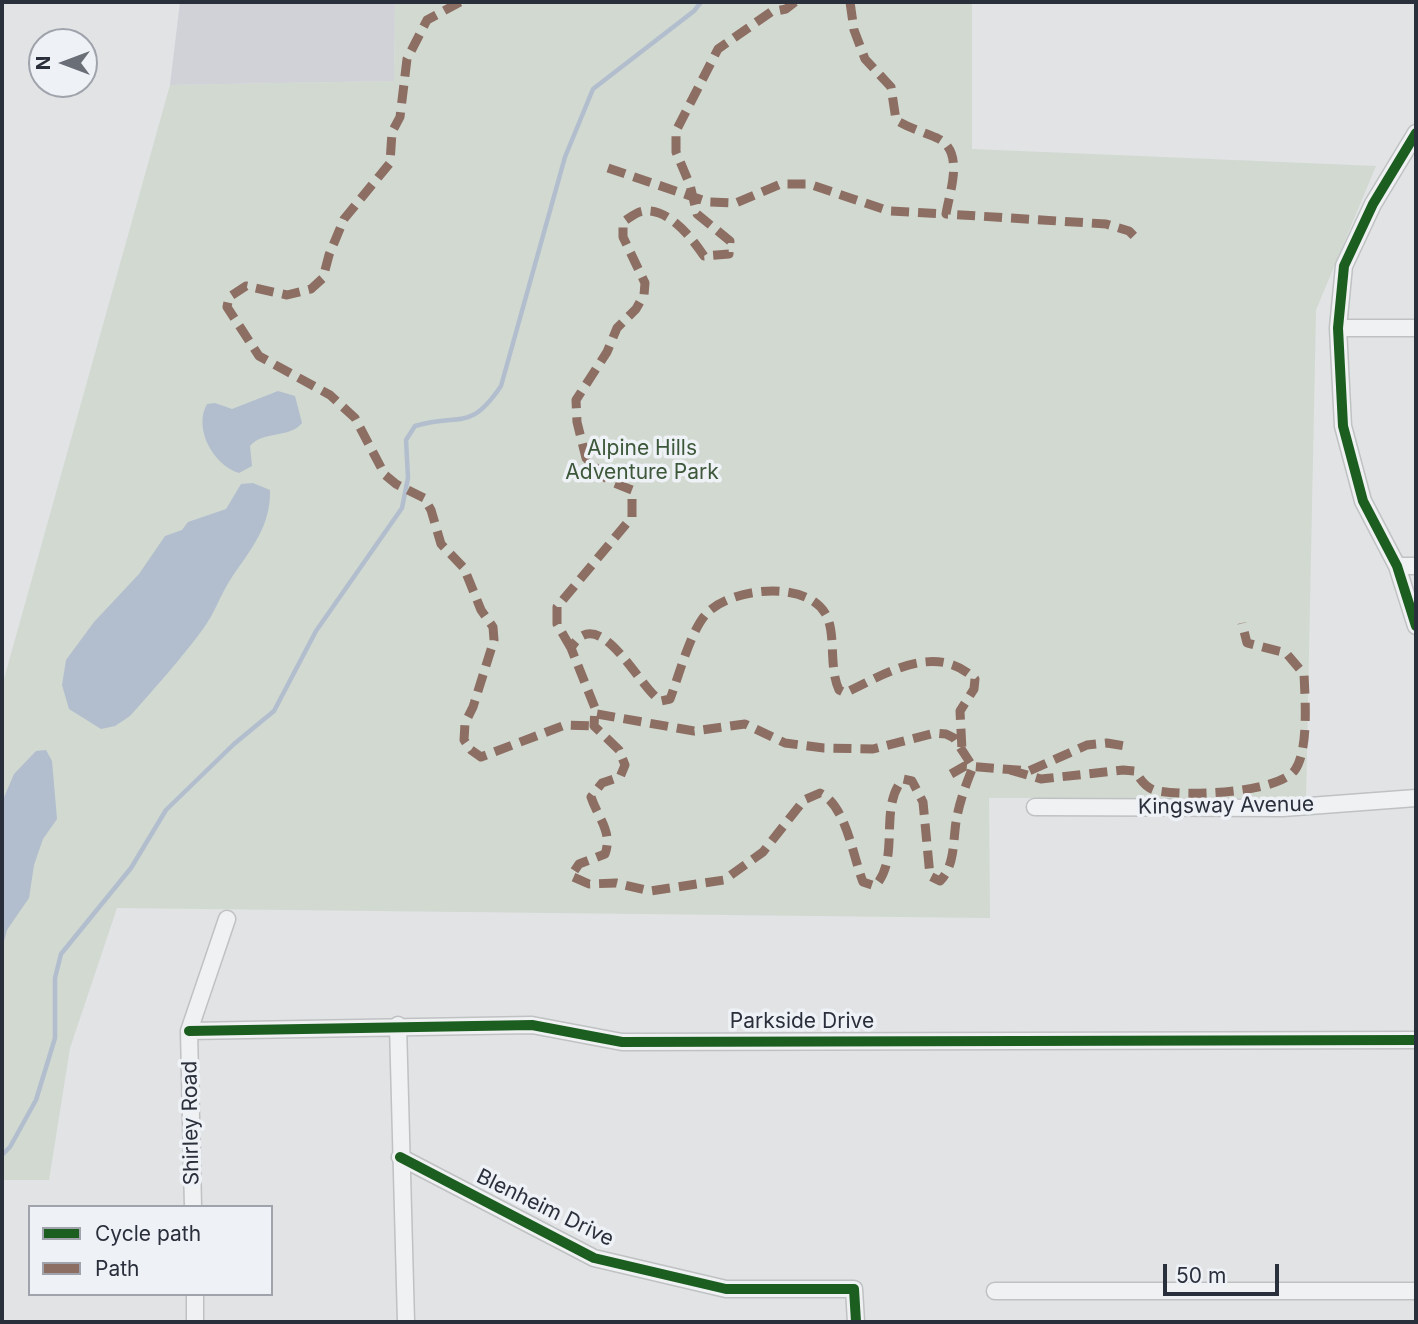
<!DOCTYPE html>
<html>
<head>
<meta charset="utf-8">
<style>
  body { margin:0 }
  #map { position:relative; width:1418px; height:1324px; overflow:hidden; background:#e1e3e5; font-family:Inter,sans-serif }
  canvas { display:block }
  .frame { position:absolute; inset:0; border:4px solid #2a2f3c; pointer-events:none }
  .legend { position:absolute; left:28px; top:1205px; width:245px; height:91px; box-sizing:border-box; background:#eef1f5; border:2px solid #a0a3ab; margin:0; padding:9px 12px; list-style:none; font-size:21px; color:#2a2f3c }
  .legend li { display:flex; align-items:center; gap:14px; height:35px }
  .legend b { width:35px; border:2px solid #a0a3ab }
  .north { position:absolute; left:28px; top:28px; width:70px; height:70px; box-sizing:border-box; background:#eef1f5; border:2px solid #a0a3ab; border-radius:50%; rotate:270deg; font-size:19px; font-weight:700; line-height:28px; text-align:center; color:#2a2f3c }
  .north::after { content:''; display:block; margin:auto; width:24px; height:32px; background:#6a6e77; clip-path:polygon(50% 0,100% 100%,50% 72%,0 100%) }
  .scale { position:absolute; left:1163px; top:1264px; width:116px; height:32px; box-sizing:border-box; border:4px solid #2a2f3c; border-top:0; padding-left:9px; font-size:21px; line-height:24px; white-space:nowrap; color:#2a2f3c; -webkit-text-stroke:5px #eef1f5; paint-order:stroke }
</style>
</head>
<body>
<div id="map">
<canvas width="1418" height="1324"></canvas>
<div class="frame"></div>
<ul class="legend">
<li><b style="height:9px;background:#1b5e20"></b>Cycle path</li>
<li><b style="height:9px;background:#8d6e63"></b>Path</li>
</ul>
<div class="north">N</div>
<div class="scale">50 m</div>
</div>
<script>
const ctx = document.querySelector('canvas').getContext('2d');
ctx.lineJoin = 'round';
function paint(path, color) { ctx.fillStyle = color; ctx.fill(path, 'evenodd'); }
function stroke(path, color, width, dash) { ctx.strokeStyle = color; ctx.lineWidth = width; ctx.lineCap = dash ? 'butt' : 'round'; ctx.setLineDash(dash || []); ctx.stroke(path); }
function label(font, color, halo, rows, align = 'center') {
  ctx.font = font + ' Inter,sans-serif'; ctx.lineWidth = 7; ctx.setLineDash([]); ctx.textBaseline = 'middle'; ctx.strokeStyle = halo; ctx.fillStyle = color; for (const [text, x, y, turn = 0] of rows) {
    ctx.save(); ctx.translate(x, y); ctx.rotate((+turn || 0) * Math.PI / 180); ctx.textAlign = isNaN(turn) ? turn : align; if (halo) ctx.strokeText(text, 0, 0); ctx.fillText(text, 0, 0); ctx.restore();
  }
}
paint(new Path2D(`
  M180 2H395L394 81 170 85Z`), '#d0d2d8');
paint(new Path2D(`
  M395 2H972V149L1376 166 1316 310 1306 798H989L990 918 117 908 70 1048 49 1180H2V686L170 85 394 81Z`), '#d1d9d1');
paint(new Path2D(`
  M278 391 295 396 302 423C289 439 264 430 250 446L252 466 239 473C213 465 193 428 207 404L215 403 232 409Z
  M253 483 270 490C271 526 251 549 232 577 221 593 215 613 203 629 181 659 155 688 130 716L115 726 101 729 69 709 62 685 66 660 94 622 139 574 165 536 182 530 188 522 226 509 241 484Z
  M46 750 52 761 57 819 43 839 34 865 29 898 7 930 2 949V802L14 774 36 751Z`), '#b2becd');
stroke(new Path2D(`
  M2 1155 10 1147 36 1100 55 1038V978L61 954 131 868 166 810 234 744 274 711 316 631 402 508 408 478 406 440 415 426C461 412 469 433 501 386L565 157 593 89 694 11 701 2`), '#b2becd', 4.5);
const minor = new Path2D(`
  M1416 133 1373 204 1344 266 1338 328 1343 426 1363 501 1397 566 1416 626
  M1338 328H1416
  M1397 566H1416
  M1035 807 1283 808 1416 798
  M398 1025 406 1322
  M189 1031 532 1025 622 1042 1416 1040
  M400 1157 594 1258 726 1289H854L856 1322
  M193 1207 189 1031 227 919
  M995 1291H1416
  M195 1294V1322`);
stroke(minor, '#bfc1c3', 19);
stroke(minor, '#f0f1f3', 16);
stroke(new Path2D(`
  M460 2 427 20 407 59 400 117 392 132 390 163 344 219 329 255 323 278 311 289 287 295 246 286 229 297 227 307 259 356 330 395 355 418 385 475 396 484 424 498 431 510 441 544 464 568 481 610 493 627 494 640 473 707 465 723 464 740 471 750 481 757 565 725 594 726
  M850 2 854 30 865 59 891 87 896 120C909 128 923 132 937 138 965 151 950 190 946 214L1106 224 1129 231 1135 237
  M608 168 708 202 736 203 781 184H809L889 211 946 214
  M571 648 557 624V607L632 517V490L609 481 586 458 577 422 576 400 607 352 617 328 636 309 644 295 645 283 623 237V222C629 218 636 212 643 211 669 208 691 237 704 256L729 254 730 241 697 214 690 185 676 152V131L718 49 771 12 786 9 795 2
  M597 714 694 731 745 724 785 743 824 748 873 749 935 733 946 734 954 738 973 767C966 784 959 803 956 822 953 841 955 866 940 881L930 876 923 802 912 781 903 779C878 807 901 859 875 886L863 882C853 857 846 805 820 793L804 800 763 852 724 880 650 891 616 883 589 884 571 876 579 864 605 854C613 832 598 818 591 797L602 783 620 777 625 765 619 750 594 726 595 708 571 648C599 600 639 688 661 701L670 699C679 676 691 628 708 612 733 588 805 580 825 613 837 632 828 666 839 690L845 693C885 674 936 641 975 679L974 689 960 711 962 750
  M1010 770 1041 779 1123 770 1135 771C1140 779 1145 787 1154 790 1181 797 1277 794 1295 770 1309 750 1305 697 1304 674L1286 653 1247 643 1242 623
  M951 774 965 766 1029 771 1087 745 1107 743 1131 747`), '#8d6e63', 9, [18, 9]);
stroke(new Path2D(`
  M1416 133 1373 204 1344 266 1338 328 1343 426 1363 501 1397 566 1416 626
  M189 1031 532 1025 622 1042 1416 1040
  M400 1157 594 1258 726 1289H854L856 1322`), '#1b5e20', 10);
label('21px', '#3c5739', '#eef1f5', [
  ["Alpine Hills",642,449],
  ["Adventure Park",642,473]
]);
label('21px', '#2a2f3c', '#eef1f5', [
  ["Kingsway Avenue",1226,806,-1],
  ["Parkside Drive",802,1022],
  ["Shirley Road",191,1123,-91],
  ["Blenheim Drive",545,1208,26]
]);
</script>
</body>
</html>
